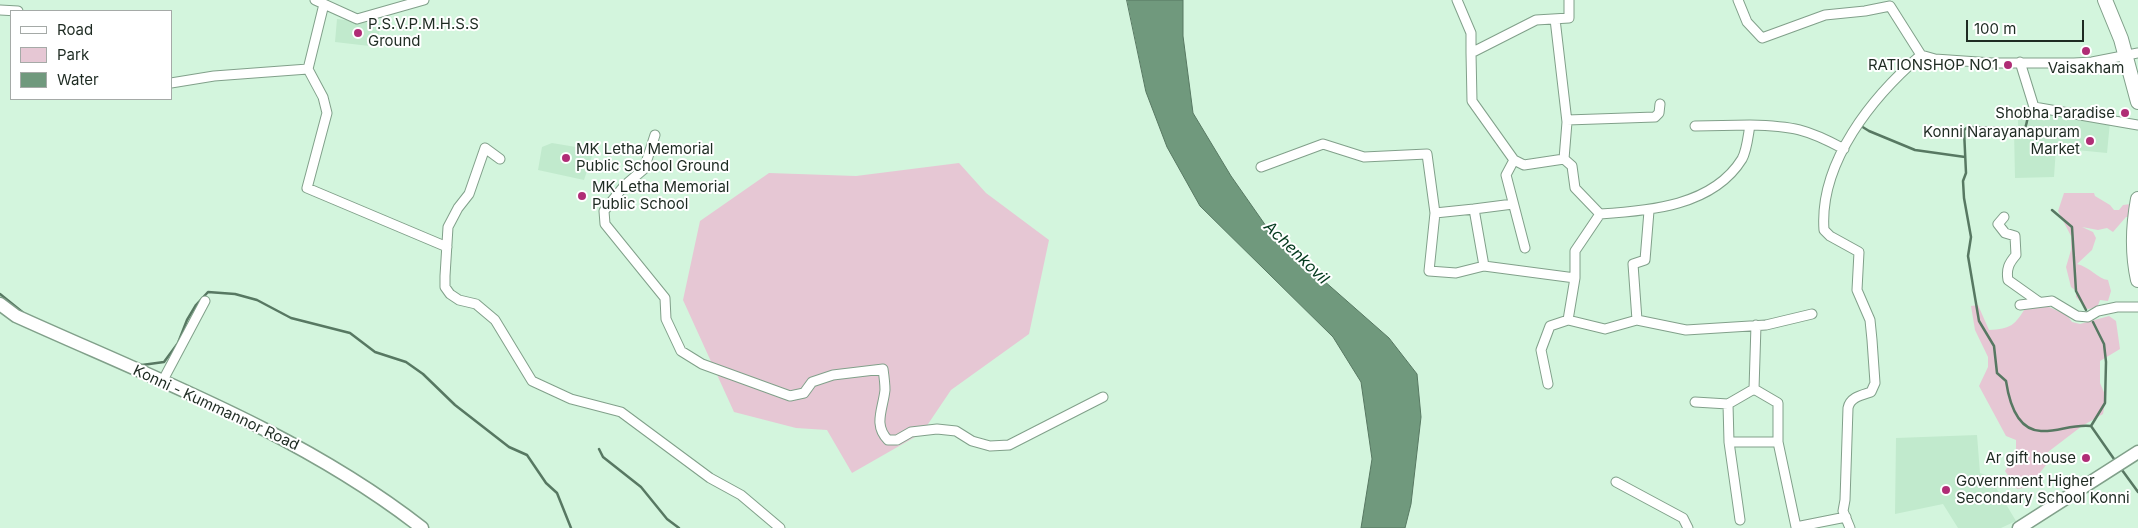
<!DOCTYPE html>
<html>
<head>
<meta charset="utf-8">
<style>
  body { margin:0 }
  #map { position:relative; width:2138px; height:528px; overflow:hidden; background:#d3f5dd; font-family:Inter,sans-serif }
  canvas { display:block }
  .legend { position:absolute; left:10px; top:10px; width:162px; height:90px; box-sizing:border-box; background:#fff; border:1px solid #a5aaa7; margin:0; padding:6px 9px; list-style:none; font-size:15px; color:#1e2b22 }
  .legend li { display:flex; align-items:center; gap:10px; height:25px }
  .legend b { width:25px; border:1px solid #a5aaa7 }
  .scale { position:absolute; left:1966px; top:20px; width:118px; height:22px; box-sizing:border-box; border:2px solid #1e2b22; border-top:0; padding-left:6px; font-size:15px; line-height:18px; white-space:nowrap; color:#1e2b22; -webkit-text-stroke:4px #fff; paint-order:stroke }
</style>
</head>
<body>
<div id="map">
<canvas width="2138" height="528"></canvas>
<ul class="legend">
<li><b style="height:6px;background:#fff"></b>Road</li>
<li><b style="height:14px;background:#e6c7d4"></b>Park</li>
<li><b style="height:14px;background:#70997d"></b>Water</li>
</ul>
<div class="scale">100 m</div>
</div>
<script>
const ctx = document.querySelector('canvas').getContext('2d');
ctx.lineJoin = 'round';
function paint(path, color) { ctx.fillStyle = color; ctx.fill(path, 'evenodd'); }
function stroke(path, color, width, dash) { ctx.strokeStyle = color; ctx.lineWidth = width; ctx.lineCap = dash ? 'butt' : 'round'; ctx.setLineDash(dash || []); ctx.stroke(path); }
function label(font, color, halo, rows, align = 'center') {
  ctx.font = font + ' Inter,sans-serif'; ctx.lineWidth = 4; ctx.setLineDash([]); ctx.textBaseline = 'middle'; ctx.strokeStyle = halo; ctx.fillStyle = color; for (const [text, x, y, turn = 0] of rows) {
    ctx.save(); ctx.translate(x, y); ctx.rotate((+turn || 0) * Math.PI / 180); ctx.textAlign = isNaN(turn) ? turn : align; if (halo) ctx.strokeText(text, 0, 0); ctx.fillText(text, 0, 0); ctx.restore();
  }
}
paint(new Path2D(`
  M337 19 380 24 378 47 335 42Z
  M2018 108 2072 115 2073 120 2110 122 2107 153 2056 148 2054 177 2015 178 2014 129H2018Z
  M552 143 594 150 584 180 538 170 542 147Z
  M1977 435 1980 473 1989 476 2016 521 2001 528H1958L1943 504 1895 514 1896 438Z`), '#c1eacd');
paint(new Path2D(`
  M959 163 986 193 1049 240 1029 334 951 390 922 433 852 473 827 430 796 428 734 412 683 300 700 221 769 173 856 176Z
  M2064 193H2094L2095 196 2110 205 2114 210H2119L2123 205 2131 204 2133 217H2126L2113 232 2107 228 2098 230 2082 227 2093 232 2096 238 2092 250 2077 264C2090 267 2098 279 2108 280L2111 291 2108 301 2100 300 2097 308 2087 309 2076 297V291L2071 287 2066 267 2071 250V236L2058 211Z
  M1978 305 1989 330C2011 329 2015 325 2026 307H2049L2067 315 2072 322 2080 324 2109 316 2116 321 2120 349 2100 361V383L2106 397 2103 414 2082 426 2048 452 2046 465 2029 487 2017 489 2005 471 2016 453V440L2006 436 1979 386 1988 367V357L1975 330 1971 306Z`), '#e6c7d4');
const water = new Path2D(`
  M1127 0H1183V36L1193 113 1231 176 1273 236 1389 338 1417 374 1421 417 1411 504 1405 528H1361L1372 459 1361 382 1333 337 1200 206 1167 147 1146 92Z`);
paint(water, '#70997d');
stroke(water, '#577862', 1);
stroke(new Path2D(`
  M2032 106C2025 116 2030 127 2019 135L2001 128 1968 127 1964 130 1966 173 1963 181 1964 198 1971 237 1968 256 1979 321 1994 346 1997 373 2006 381C2009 401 2017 430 2041 431 2058 432 2072 424 2091 426
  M1861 126 1869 131 1915 150 1965 157
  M2052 210 2072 227 2076 291 2086 310
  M0 294 26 315
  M2093 322 2104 344 2106 362 2105 403 2091 426 2114 459
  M142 365 164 362 178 343 187 320 196 305 208 292 235 294 257 300 291 318 350 333 375 352 406 362 423 374 455 405 509 447 527 455 546 483 557 493 571 528
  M599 449 603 457 641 487 667 519 679 528
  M2122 470 2138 492`), '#577862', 2.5);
const minor = new Path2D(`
  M315 0 357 19 424 0
  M1457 0 1471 33V53L1536 20 1569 18V0
  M1738 0 1747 22 1762 38 1825 15 1865 11 1890 6 1921 55 1935 59 1992 63H2074L2092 62 2138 53
  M0 10 18 11
  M1555 19 1567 122 1564 159 1572 166 1575 188 1600 214C1649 211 1713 206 1742 159 1747 150 1748 136 1750 125 1793 126 1807 129 1844 149
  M1471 53 1472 101 1514 160 1524 165 1564 159
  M2020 62 2034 107 2138 125
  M308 69 323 97 327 113 307 188 447 247
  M171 83 214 76 308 69 324 4
  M1567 120 1655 117 1659 113 1660 104
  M1695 126 1750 125
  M655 135 644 169 624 186 604 211 605 224 665 298 666 319 681 351 702 364 790 396 804 393 812 382 833 375 883 369C884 376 885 383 885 390 883 409 873 425 888 440H897L911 432 937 429 956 431 972 441 990 446 1009 445 1103 397
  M500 159 485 148 469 194 458 208 448 227 445 276V287L450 294 459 300 476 304 495 320 532 381 571 399 621 412 710 478 741 495 780 528
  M1514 160 1506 175 1525 248
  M1261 167 1323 144 1364 157 1427 154 1435 213
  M1513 204 1474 209 1484 266 1575 278V251L1600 214
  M1474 209 1435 213 1429 271 1456 273 1484 266
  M2004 217 1998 224 2005 233 2015 236 2016 255C2009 263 2006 269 2008 280L2039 302
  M2020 305 2052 301 2077 316 2088 317 2098 311 2117 307H2138
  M1568 320 1605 329 1637 320 1686 330 1766 325 1812 314
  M1637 320 1633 264 1645 260 1649 211
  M1756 325 1754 389 1778 403V442L1796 527 1846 517
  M162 382 205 301
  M1548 384 1541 350 1550 326 1568 320 1575 278
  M1695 402 1728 404
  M1729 442 1728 404 1754 389
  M1616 482 1683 518 1688 528
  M1740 520 1729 442H1778
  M1850 528 1843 511 1845 500 1848 408C1850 397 1862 395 1871 392L1875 383 1872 340 1870 320 1857 290 1859 252 1830 236 1824 230C1819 162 1873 96 1921 55`);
const secondary = new Path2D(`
  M0 304 16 316C155 379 302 434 422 528
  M2019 528 2138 452`);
const primary = new Path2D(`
  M2105 0 2121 39 2138 102
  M2138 199C2133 226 2132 253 2138 280`);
stroke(minor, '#81a08a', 11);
stroke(secondary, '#81a08a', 15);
stroke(primary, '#81a08a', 16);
stroke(minor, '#fff', 9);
stroke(secondary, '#fff', 12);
stroke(primary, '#fff', 14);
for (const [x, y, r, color] of [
  [358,33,5,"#b02d76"],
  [2086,51,5,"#b02d76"],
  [2008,65,5,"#b02d76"],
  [2125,113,5,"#b02d76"],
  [2090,141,5,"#b02d76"],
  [566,158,5,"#b02d76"],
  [582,196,5,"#b02d76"],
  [2086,458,5,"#b02d76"],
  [1946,490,5,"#b02d76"]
]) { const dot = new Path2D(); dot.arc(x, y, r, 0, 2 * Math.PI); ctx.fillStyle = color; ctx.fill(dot); stroke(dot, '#fff', 2); }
label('15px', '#1e2b22', '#fff', [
  ["P.S.V.P.M.H.S.S",368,24],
  ["Ground",368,41],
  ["RATIONSHOP NO1",1998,65,"right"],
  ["Vaisakham",2086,68,"center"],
  ["Shobha Paradise",2115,113,"right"],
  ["Konni Narayanapuram",2080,132,"right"],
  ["Market",2080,149,"right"],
  ["MK Letha Memorial",576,149],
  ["Public School Ground",576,166],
  ["MK Letha Memorial",592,187],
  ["Public School",592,204],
  ["Ar gift house",2076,458,"right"],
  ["Government Higher",1956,481],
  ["Secondary School Konni",1956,498]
], 'left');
label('15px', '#1e2b22', '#fff', [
  ["Konni - Kummannor Road",216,408,25]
]);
label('italic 16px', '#03391d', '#fff', [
  ["Achenkovil",1296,253,44]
]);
</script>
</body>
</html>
